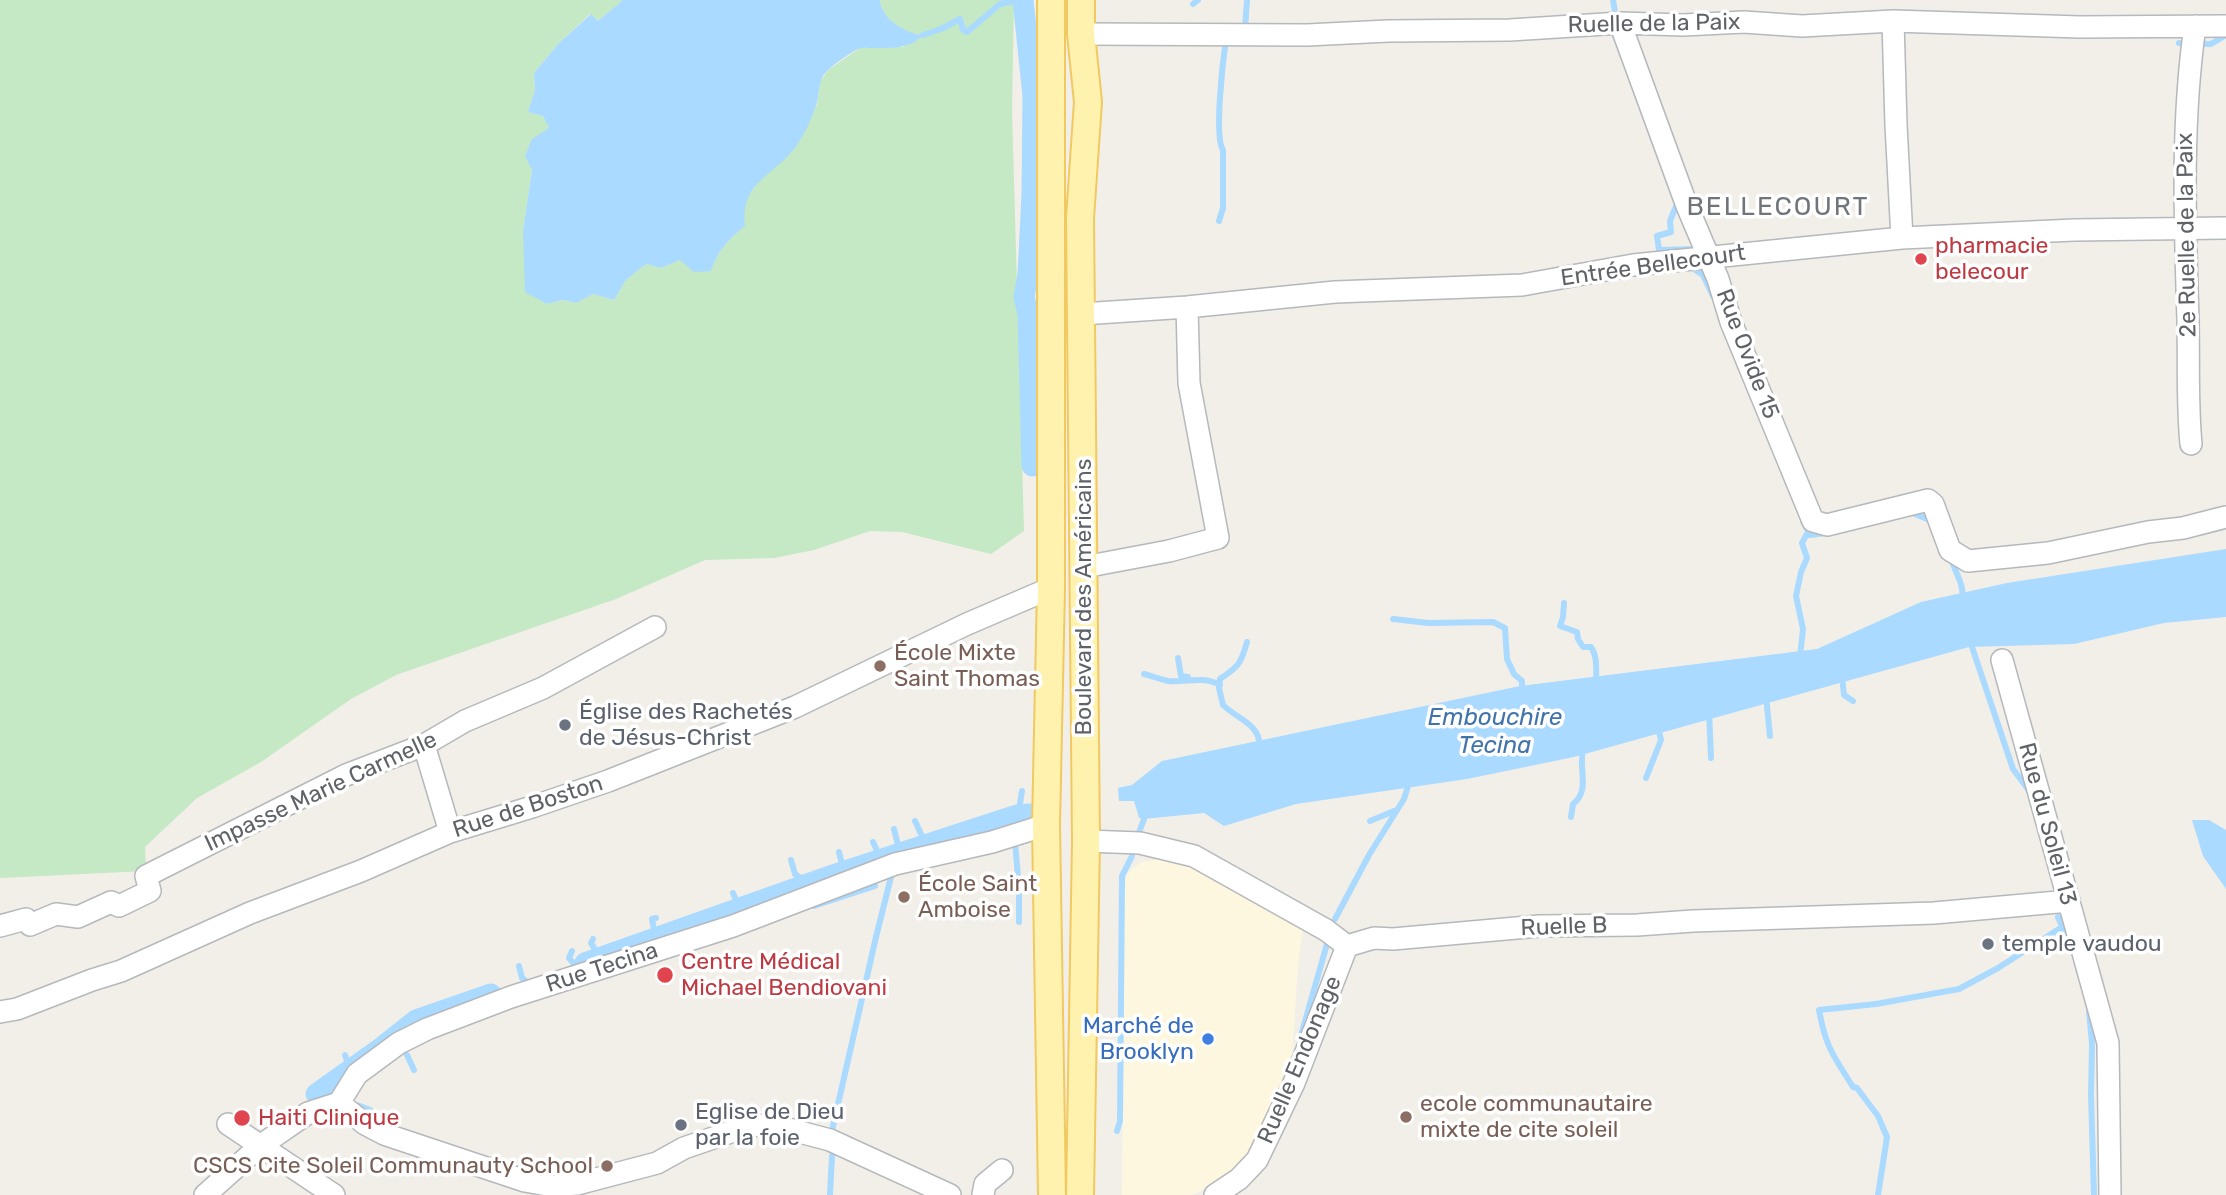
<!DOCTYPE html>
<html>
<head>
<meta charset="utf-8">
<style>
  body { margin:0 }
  canvas { display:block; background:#f1efe8 }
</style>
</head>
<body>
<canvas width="2226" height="1195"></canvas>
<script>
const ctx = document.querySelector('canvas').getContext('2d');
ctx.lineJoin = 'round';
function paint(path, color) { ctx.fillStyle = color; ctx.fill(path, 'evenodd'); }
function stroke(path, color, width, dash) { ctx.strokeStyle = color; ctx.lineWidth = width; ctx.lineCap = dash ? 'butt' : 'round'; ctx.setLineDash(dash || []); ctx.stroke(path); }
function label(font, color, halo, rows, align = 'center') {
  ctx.font = font + ' Rubik,sans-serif'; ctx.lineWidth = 7; ctx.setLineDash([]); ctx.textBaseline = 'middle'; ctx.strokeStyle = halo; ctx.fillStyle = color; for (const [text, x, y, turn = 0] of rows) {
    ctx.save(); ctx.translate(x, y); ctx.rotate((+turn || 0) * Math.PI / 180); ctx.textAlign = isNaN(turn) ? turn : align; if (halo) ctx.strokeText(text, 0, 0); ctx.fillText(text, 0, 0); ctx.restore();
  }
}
paint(new Path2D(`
  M1161 859 1182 863 1303 926 1298 965 1291 1072 1250 1152 1232 1173 1193 1195H1122L1125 882 1127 874 1141 862Z`), '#fef7e0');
paint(new Path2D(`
  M0 0H623L598 21 590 14 559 43 534 73 535 90 528 112 543 116 549 128 532 170 523 231 547 304 563 300 576 303 593 294 614 300 626 280 646 264 661 268 680 260 711 271C718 251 728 239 744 226L743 211 747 198 762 177 790 154 817 105 820 82 828 70 860 48 903 47 922 35C905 34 881 19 880 0H1014L1012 112 1024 531 991 554 902 532 870 531 814 550 774 558 705 560 616 599 396 675 351 699 261 762 197 798 145 847 146 871 0 878Z`), '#c5e8c5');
paint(new Path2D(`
  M623 0H880C881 19 906 34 923 35 910 49 892 48 874 48 868 48 863 47 858 49 849 54 834 64 827 71 817 81 820 94 816 106 811 120 805 133 797 145 776 176 740 180 745 226 728 239 718 251 711 271L694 272 680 260 661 268 646 264 626 280 614 300 593 294 576 303 563 300 547 304 525 292 523 231 532 170 525 156 532 139 549 128 543 116 528 112 535 90 534 73 559 43 591 14 598 21Z
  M2226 549V617L2164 623 2074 644 1969 647 1574 757 1467 779 1296 804 1224 826 1204 813 1143 819 1139 818 1134 801H1119L1118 788 1132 785 1162 761 1520 686 1817 649 1921 602 2007 583Z
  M2192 820H2209L2226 830V889L2203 856Z`), '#aadaff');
stroke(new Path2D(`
  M1613 0 1616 18
  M1193 4 1198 0
  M1245 29 1247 0
  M923 35 941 29 960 19 963 30 967 32 1000 4 1018 0
  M2179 43 2211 44 2226 35
  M1679 199 1670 221 1671 232 1657 236 1659 250 1698 249
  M1219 221 1223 208V150C1214 136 1223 60 1226 39
  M1688 265 1703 275 1713 296
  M1910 512 1932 521
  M1803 521 1810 535 1825 533
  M1951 558C1955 573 1965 585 1962 600
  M1564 603 1563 617 1560 626 1577 632 1578 639 1583 647H1591C1598 657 1596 672 1596 684
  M1393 619 1428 623 1493 622 1505 628 1507 659 1514 674 1522 681V692
  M1970 641 2013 769 2030 792
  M1247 642C1241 664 1238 667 1220 679L1219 688 1223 705C1237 719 1259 723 1260 746
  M1800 657 1803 629 1796 596 1801 572 1807 558 1802 543 1808 532
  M1178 658 1181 676 1188 677
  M1144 674C1152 676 1160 679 1168 681 1186 683 1201 675 1220 685
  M1842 677 1844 695 1853 701
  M1766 696 1770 736
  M1709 711 1711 758
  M1646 778 1661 740 1658 727
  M1571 817 1573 804C1591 790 1578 769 1583 751L1586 750
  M915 821 922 836 929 843
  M1370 821 1394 811
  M894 829 898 845 904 851
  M1016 829 1022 791
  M1138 835 1146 814
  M873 842 879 855 884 857
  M1015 842 1019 889V922
  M839 852 842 864 858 867
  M791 860 795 874 809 884
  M733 893 736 900 746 906
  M814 906 875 886
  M2058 917 2074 954
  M656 918 652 919 654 930 664 935
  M1335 919 1369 855 1404 799 1409 783
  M593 939 591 943 596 951 608 955
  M572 951 569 958 576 966
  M519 966 522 978 527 982
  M2089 1011 2092 1044 2091 1095 2094 1195
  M1300 1039 1327 944
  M345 1055 348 1064 355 1066
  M407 1055 414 1070
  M327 1086 329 1102
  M357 1105 370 1110
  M1117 1131 1120 1121 1122 876 1132 856
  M831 1135 876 937 893 869
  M830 1195 832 1156
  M1878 1195 1887 1137 1878 1116 1857 1088 1853 1087C1833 1055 1826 1048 1819 1010L1876 1004 1959 989 1998 968 2062 927`), '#aadaff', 6);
stroke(new Path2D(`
  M1023 0 1033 96 1032 195 1028 274 1024 297 1028 314 1032 466
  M585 963 836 874 1017 815 1030 814
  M316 1094 382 1047 416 1020 491 994`), '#aadaff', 21);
const minor = new Path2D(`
  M1893 21 1896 125 1902 238
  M1620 23 1687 206 1718 279 1731 322 1813 521 1827 525 1928 500 1933 504 1950 550 1968 561 2048 553 2148 532 2183 528 2226 517
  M1081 34 1307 35 1388 31 1510 30 1620 23 1683 25 1744 22 1802 26 1893 21 2080 27 2226 26
  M1082 314 1187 307 1335 292 1522 285 1633 265 1902 238 2074 230 2226 228
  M2191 444C2187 403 2189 362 2188 321 2185 222 2181 125 2195 26
  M1084 567 1169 551 1218 538 1189 383 1187 307
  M2002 660 2108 1043 2110 1195
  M424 745 450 832
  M1086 841 1140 843 1194 856 1326 930 1347 946 1374 938 1393 939 1539 926 1637 925 1693 921 1934 913 2069 901
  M0 926 26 919 30 925 56 914 78 917 111 902 119 906 150 891 146 876 346 775 424 745 465 721 543 688 655 627
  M0 1012 17 1009 92 980 121 971 250 913 361 871 450 832 532 807 608 781 795 707 967 624 1051 588
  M339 1103 365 1124 384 1134 525 1181 553 1186 577 1184 657 1163 684 1148 751 1125 777 1126 830 1140 950 1195
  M228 1124 334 1195
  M205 1195 260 1146 308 1113 339 1103 357 1074 399 1043 427 1029 511 997 733 926 895 864 992 842 1046 825
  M983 1195 985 1184 1002 1170
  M1215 1195 1239 1179 1257 1160 1294 1083 1347 946`);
const major = new Path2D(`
  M1051 0V588L1046 825 1052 1195
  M1080 1195 1086 841 1080 218 1088 102 1081 34V0`);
stroke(minor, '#b5b8bc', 24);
stroke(major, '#f2c960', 30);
stroke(minor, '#fff', 21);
stroke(major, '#fff2af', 26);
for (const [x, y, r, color] of [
  [1921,259,7,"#e0444e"],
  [880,666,7,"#8d6e63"],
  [565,725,7,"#6b7280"],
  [904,897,7,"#8d6e63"],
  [1988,944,7,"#6b7280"],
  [665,975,9,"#e0444e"],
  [1208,1039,7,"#3f7fe0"],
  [1406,1117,7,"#8d6e63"],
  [242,1118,9,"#e0444e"],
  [681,1125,7,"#6b7280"],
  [607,1166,7,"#8d6e63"]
]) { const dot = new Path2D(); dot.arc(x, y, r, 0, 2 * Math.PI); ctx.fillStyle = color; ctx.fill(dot); stroke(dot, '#fff', 2.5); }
label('23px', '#5f6368', '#fff', [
  ["Ruelle de la Paix",1654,24,-1],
  ["2e Ruelle de la Paix",2187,235,-91],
  ["Entrée Bellecourt",1653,266,-8],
  ["Rue Ovide 15",1747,354,69],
  ["Boulevard des Américains",1084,597,-90],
  ["Impasse Marie Carmelle",321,792,-25],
  ["Rue de Boston",528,807,-18],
  ["Rue du Soleil 13",2047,824,75],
  ["Ruelle B",1564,927,-2],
  ["Rue Tecina",602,968,-18],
  ["Ruelle Endonage",1300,1060,-67]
]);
label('23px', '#be3a42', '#fff', [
  ["pharmacie",1935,246],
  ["belecour",1935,272],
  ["Centre Médical",681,962],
  ["Michael Bendiovani",681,988],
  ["Haiti Clinique",258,1118]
], 'left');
label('23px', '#785e54', '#fff', [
  ["École Mixte",894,653],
  ["Saint Thomas",894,679],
  ["École Saint",918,884],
  ["Amboise",918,910],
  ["ecole communautaire",1420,1104],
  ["mixte de cite soleil",1420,1130],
  ["CSCS Cite Soleil Communauty School",593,1166,"right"]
], 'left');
label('23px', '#5b616d', '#fff', [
  ["Église des Rachetés",579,712],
  ["de Jésus-Christ",579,738],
  ["temple vaudou",2002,944],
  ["Eglise de Dieu",695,1112],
  ["par la foie",695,1138]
], 'left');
label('23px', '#366cbe', '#fff', [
  ["Marché de",1194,1026],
  ["Brooklyn",1194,1052]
], 'right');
label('italic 24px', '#4174aa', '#fff', [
  ["Embouchire",1495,718],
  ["Tecina",1495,746]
]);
ctx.letterSpacing = '2px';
label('26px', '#70757a', '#fff', [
  ["BELLECOURT",1778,207]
]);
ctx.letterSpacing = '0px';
</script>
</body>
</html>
